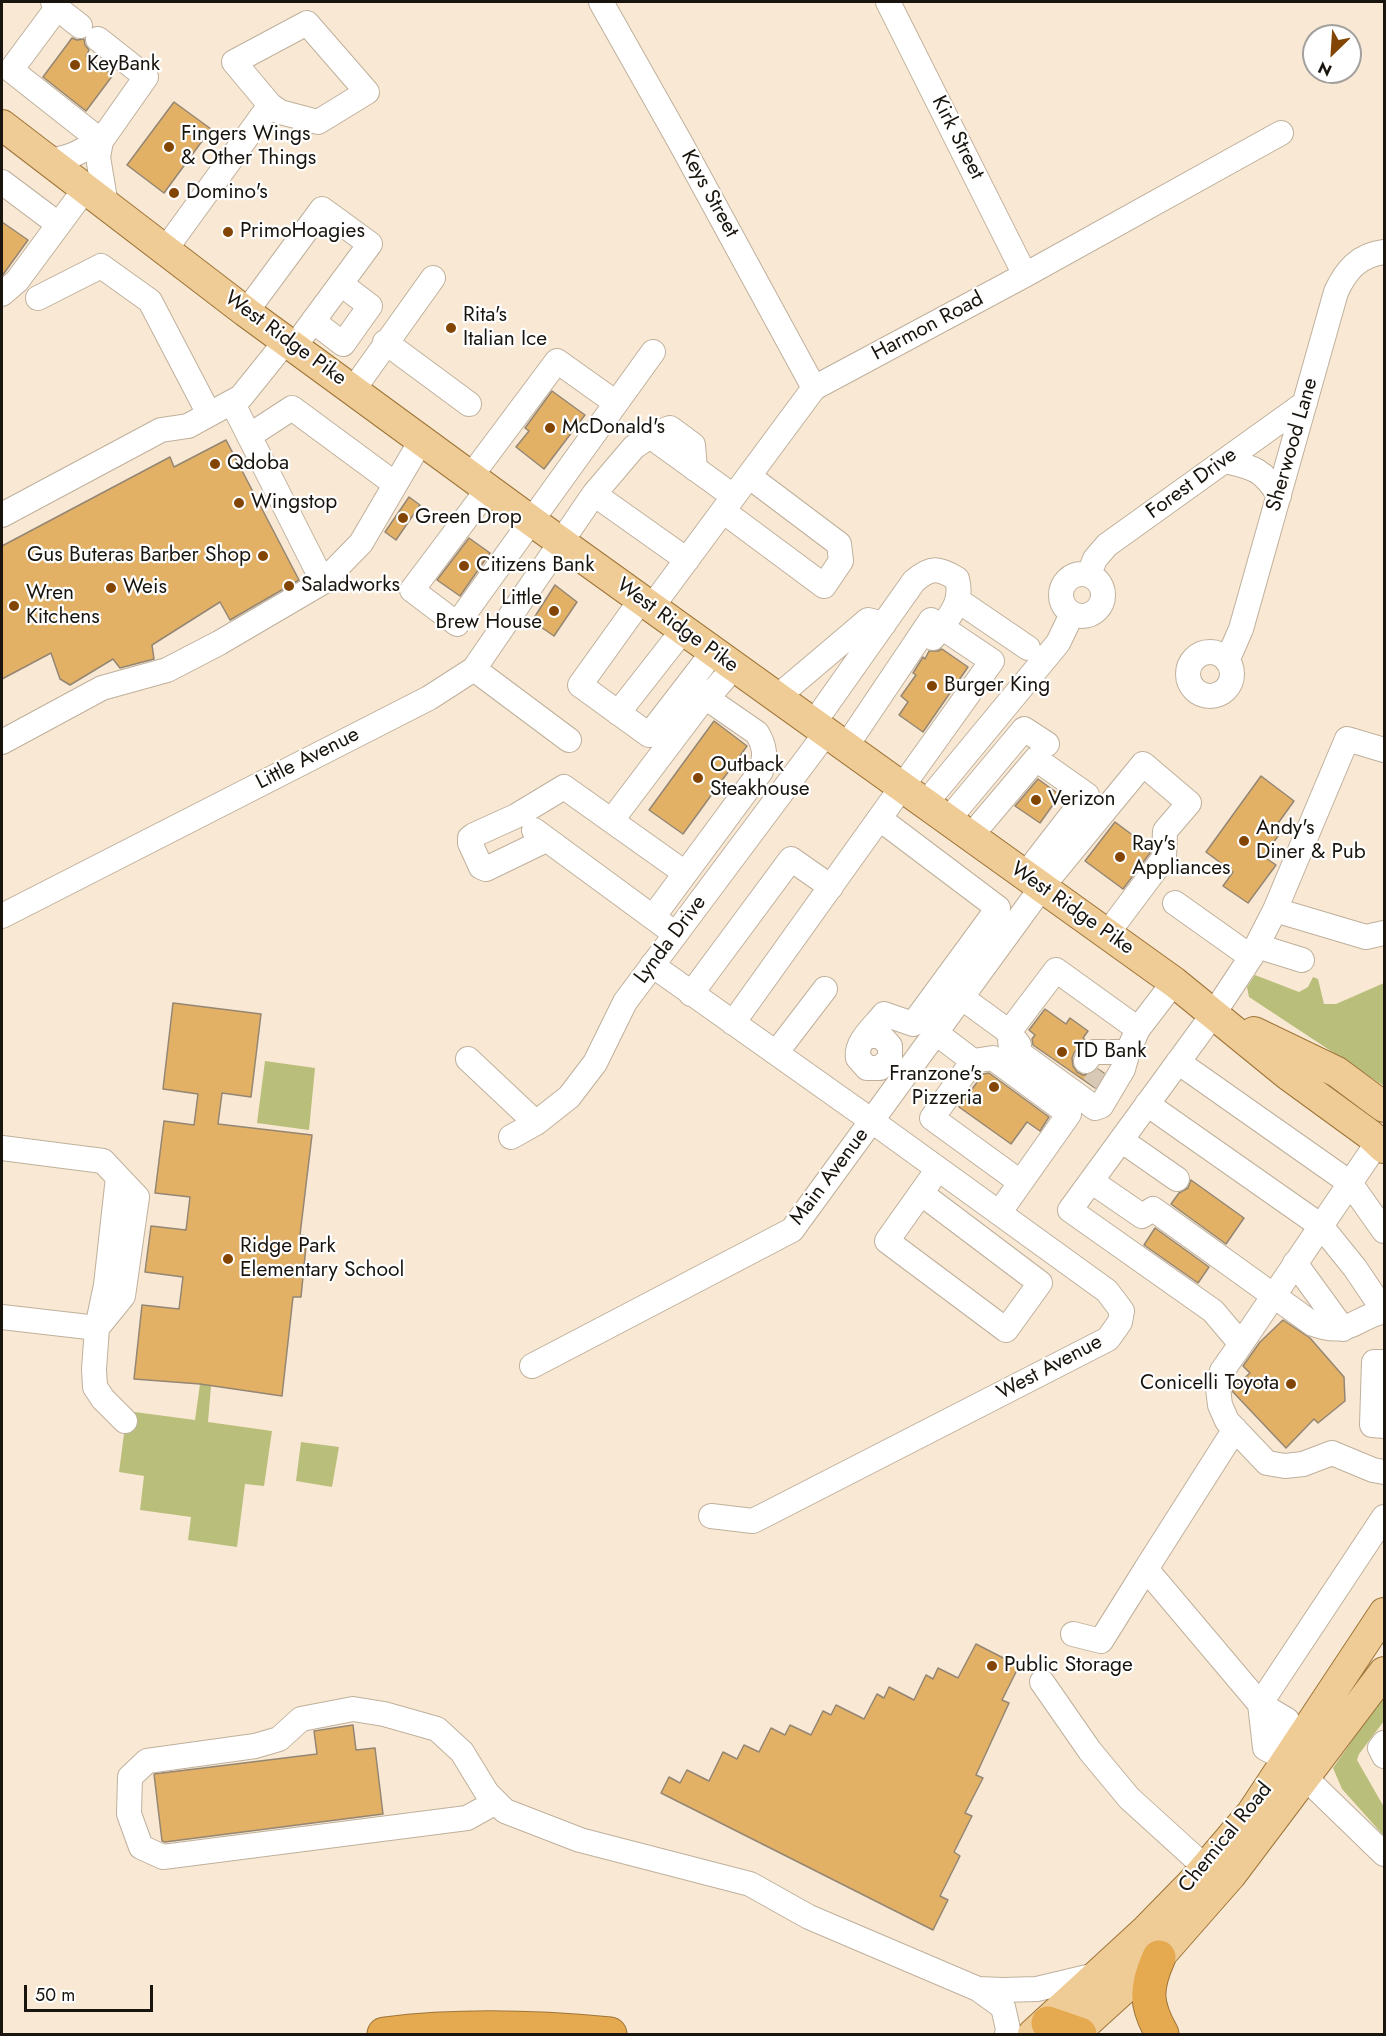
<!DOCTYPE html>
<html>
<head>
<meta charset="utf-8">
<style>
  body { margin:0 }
  #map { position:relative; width:1386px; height:2036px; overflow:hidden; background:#f9e9d4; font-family:Jost,sans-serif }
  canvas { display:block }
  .frame { position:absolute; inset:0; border:3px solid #19140d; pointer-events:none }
  .north { position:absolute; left:1302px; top:24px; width:60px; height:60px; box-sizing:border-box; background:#fff; border:2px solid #a3a19e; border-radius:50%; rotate:205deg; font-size:16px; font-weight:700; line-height:24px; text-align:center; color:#19140d }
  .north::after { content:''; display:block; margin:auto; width:21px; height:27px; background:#834504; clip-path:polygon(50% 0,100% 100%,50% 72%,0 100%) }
  .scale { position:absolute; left:24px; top:1985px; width:129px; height:27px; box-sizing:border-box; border:3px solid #19140d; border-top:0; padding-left:8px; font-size:18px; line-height:21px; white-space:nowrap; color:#19140d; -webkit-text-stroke:4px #fff; paint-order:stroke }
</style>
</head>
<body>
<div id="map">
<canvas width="1386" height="2036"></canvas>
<div class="frame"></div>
<div class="north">N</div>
<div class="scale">50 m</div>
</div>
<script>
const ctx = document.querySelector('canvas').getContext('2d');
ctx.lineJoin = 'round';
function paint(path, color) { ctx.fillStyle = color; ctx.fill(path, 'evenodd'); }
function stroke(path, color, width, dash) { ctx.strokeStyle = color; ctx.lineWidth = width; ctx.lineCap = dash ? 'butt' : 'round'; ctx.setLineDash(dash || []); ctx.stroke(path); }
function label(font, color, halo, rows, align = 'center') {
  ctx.font = font + ' Jost,sans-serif'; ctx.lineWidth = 4.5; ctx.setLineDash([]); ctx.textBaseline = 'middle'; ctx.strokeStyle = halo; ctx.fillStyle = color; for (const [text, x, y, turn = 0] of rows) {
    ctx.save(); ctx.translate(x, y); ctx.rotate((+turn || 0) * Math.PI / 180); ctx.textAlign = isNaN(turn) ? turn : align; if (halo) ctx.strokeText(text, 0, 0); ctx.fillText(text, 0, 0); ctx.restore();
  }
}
paint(new Path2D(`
  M1255 975 1299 992 1308 987 1313 977 1318 979 1324 1004H1336L1384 983V1086L1249 997 1247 987Z
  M265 1061 315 1068 309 1130 257 1123Z
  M200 1384 211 1386 208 1422 272 1431 264 1486 245 1484 237 1547 188 1540 191 1517 140 1510 144 1476 119 1472 127 1411 195 1420Z
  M301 1442 339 1447 332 1487 296 1481Z
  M1384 1698V1721L1359 1754 1357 1760 1384 1807V1836L1342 1789 1333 1768 1373 1711Z`), '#b9be7b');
const building = new Path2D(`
  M72 38 77 40 84 39 85 45 89 50 86 56 113 75 86 111 43 77Z
  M174 102 211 129 164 193 127 165Z
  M2 222 28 240 2 276Z
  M552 391 585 415 544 469 516 447 529 431 525 428Z
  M226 440 299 580 230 620 220 602 152 645 154 659 120 668 113 659 70 685 60 679 51 653 2 679V546L170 457 174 467Z
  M409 497 420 505 396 540 385 532Z
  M469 538 490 553 460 596 437 580Z
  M555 585 577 602 554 636 532 621Z
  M942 649 968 667 923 732 899 715 908 702 901 696 916 675 913 673 923 657 925 659 929 651H938Z
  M714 721 747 746 683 834 649 810Z
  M1261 776 1294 801 1276 826 1282 831 1263 856 1276 865 1248 903 1223 886 1233 872 1206 852Z
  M1038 779 1060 795 1040 823 1015 806Z
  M1115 822 1150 848V853L1123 889 1085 861Z
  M173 1003 261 1014 251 1097 222 1093 218 1124 312 1135 300 1235 307 1236 301 1297H293L282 1396 200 1384 134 1379 142 1305 179 1309 183 1277 145 1272 151 1226 186 1230 190 1197 155 1193 164 1121 194 1125 198 1094 163 1089Z
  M1045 1009 1066 1024 1070 1018 1088 1031 1083 1038 1085 1040 1074 1053 1072 1058 1073 1066 1077 1072 1083 1075 1092 1074 1098 1069 1104 1073 1095 1088 1033 1045 1032 1039 1035 1035 1029 1030Z
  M989 1073 1049 1117 1040 1131 1027 1122 1011 1144 959 1107 983 1074Z
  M1191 1180 1244 1218 1226 1244 1171 1204 1179 1193 1188 1188Z
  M1155 1228 1209 1267 1198 1283 1144 1245Z
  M1283 1320 1310 1338 1344 1377 1345 1401 1318 1423 1314 1419 1286 1448 1233 1392 1232 1389 1250 1373 1243 1366 1260 1342Z
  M976 1644 1019 1666 1002 1700 1009 1703 976 1775 983 1778 965 1813 972 1816 954 1852 960 1856 940 1896 948 1900 933 1930 661 1793 669 1777 680 1783 687 1770 709 1781 723 1752 737 1759 744 1745 759 1752 771 1728 785 1735 790 1725 811 1735 823 1711 831 1715 836 1705 864 1719 877 1694 884 1698 889 1687 914 1700 926 1675 933 1679 938 1668 958 1678Z
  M353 1725 356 1750 375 1748 383 1814 165 1842 162 1841 154 1774 317 1754 314 1731Z`);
paint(building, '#e3b166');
stroke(building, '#948673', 1.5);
stroke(new Path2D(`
  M1093 1086 1103 1073`), '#d7c9b6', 24, [24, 12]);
const minor = new Path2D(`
  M53 2 57 8 11 70 101 141
  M601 2 680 142 814 388
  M888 2 1025 275
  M57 8 80 26
  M307 23 367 92 318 122 280 112 270 105 234 62Z
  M98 39 146 77 101 141 98 157 106 205
  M50 162 73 155 101 141
  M2 182 58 224
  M165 250 270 105
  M2 294 17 281 85 189
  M38 298 101 266 150 301 209 414
  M246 312 322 209 370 244 294 347
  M313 321 343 344 370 306 341 284
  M385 342 469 404
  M353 390 433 278
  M232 402 323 582
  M249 436 292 408 395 484
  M650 436 670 428 693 445 695 469
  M1225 461C1253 467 1264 470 1279 496
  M471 476 557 361 616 403
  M488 489 412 590 457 624 653 352
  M594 494 634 447 650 436 733 496
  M723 511 824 586 841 561 839 544 750 477
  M2 515 161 430 188 426 241 397 286 341
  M1061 595a21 21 0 1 1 42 0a21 21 0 1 1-42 0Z
  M1089 574 1095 559 1107 545 1305 403
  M641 600 580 685 649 735 713 652
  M959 601 1028 648
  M651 608 814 388 1025 275 1281 133
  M1188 674a22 22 0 1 1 44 0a22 22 0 1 1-44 0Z
  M1227 661 1241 629 1336 292C1346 270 1359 255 1384 252
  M474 669 569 740
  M776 698 868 620 884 624
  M618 713 683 630
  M813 724 914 581C931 567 938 567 957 579 964 604 947 619 933 638
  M2 742 102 688 167 670 219 643 323 582 361 543 422 439
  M925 804 1058 643 1072 614
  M612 820 705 697 716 688 734 667
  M947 821 1024 729 1047 744
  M534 830 666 927
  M970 837 1036 759 1087 795 1025 875
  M546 840 486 869 481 867 470 843V838L474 835 516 816 564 787 685 873
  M1175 903 1251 957
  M1275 910 1366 937 1384 933
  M2 916 429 698 474 669 594 494 687 560
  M653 917 761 771C766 756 765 746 757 733L705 697
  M1257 946 1302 960
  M652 965 872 1121 1107 1291 1122 1311 1120 1322 1108 1339 753 1521 711 1516
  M691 994 791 859 831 887
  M961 997 1009 1032 1019 1045
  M733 1023 992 661 931 620 845 748
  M1138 1029 1128 1051 1123 1069 1101 1106 1095 1108 1011 1047 1009 1032 1056 970 1138 1029 1174 982
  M936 1033 973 1061 993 1058 1069 1114 999 1213
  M867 1036H881L890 1046V1059L880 1068H867L858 1058C855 1042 874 1027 884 1014L913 1024 998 908 880 819
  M776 1053 825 989
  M468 1059 536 1123
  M973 1061 932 1118 1020 1182
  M1086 1061 1093 1052H1119
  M1178 1062 1350 1183 1384 1231
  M1147 1104 1321 1226 1355 1268 1384 1311
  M511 1137 536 1123 569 1097 595 1063 625 1002 826 733
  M1121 1140 1177 1179
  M1378 1142 1241 1344 1213 1311 1070 1210 1214 1013 1251 957 1275 910 1347 739 1384 750
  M2 1148 103 1161 118 1177 106 1285 97 1328 2 1317
  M118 1177 137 1197 123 1296 97 1328 94 1369 95 1387 103 1399 125 1421
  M1091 1181 1142 1216 1153 1209 1313 1324C1350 1337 1353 1319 1384 1311
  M922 1194 1040 1283 1006 1330 887 1241 938 1169
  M1295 1263 1343 1329
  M1241 1344 1222 1371 1218 1388 1220 1405 1227 1421 1267 1463 1285 1466 1303 1464 1332 1453 1373 1470 1384 1472
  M1384 1362H1374L1372 1425 1384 1426
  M532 1366 792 1230 1042 887 1143 764 1189 803 1165 831 1164 858 1107 934
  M1235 1429 1146 1569 1260 1704 1265 1748 1286 1759 1384 1854
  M1073 1634 1101 1641 1146 1569
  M1042 1682 1090 1751 1129 1798 1205 1867
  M1384 1743 1380 1748 1384 1756
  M1286 1759 1287 1720 1260 1704 1384 1517
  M496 1802 467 1818 163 1857 141 1847 129 1814 130 1777 147 1761 255 1746 279 1739 301 1719 353 1709 384 1714 437 1729 462 1752 487 1793 505 1811 580 1840 750 1884 809 1917 978 1989 1003 2007 1008 2029 1007 2034
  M978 1989 1003 1990 1037 1989 1100 1974`);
const major = new Path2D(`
  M2 125 246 312 533 522 1174 982 1288 1075 1369 1134 1384 1148
  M1254 1032 1337 1072 1384 1107
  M1033 2034 1146 1930 1192 1883 1251 1814 1384 1613
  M1074 2034 1159 1957 1231 1875 1384 1672`);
const highway = new Path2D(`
  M1159 1957C1145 1988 1145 2004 1162 2034
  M1048 2023 1080 2034
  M384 2034C456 2025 538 2027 610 2034`);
stroke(minor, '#bfb09c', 26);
stroke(major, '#9e7538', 32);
stroke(highway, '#9e7538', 35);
stroke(minor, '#fff', 24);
stroke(major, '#efcb95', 30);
stroke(highway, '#e5a94f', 33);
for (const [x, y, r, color] of [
  [75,65,6,"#834504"],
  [169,147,6,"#834504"],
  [174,193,6,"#834504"],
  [228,232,6,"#834504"],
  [451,328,6,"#834504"],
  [550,428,6,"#834504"],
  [215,464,6,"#834504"],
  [239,503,6,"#834504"],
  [403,518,6,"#834504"],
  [263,556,6,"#834504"],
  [464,566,6,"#834504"],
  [289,586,6,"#834504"],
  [111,588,6,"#834504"],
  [14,606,6,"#834504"],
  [554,611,6,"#834504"],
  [932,686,6,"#834504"],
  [698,778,6,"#834504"],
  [1036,800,6,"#834504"],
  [1244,841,6,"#834504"],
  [1120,857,6,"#834504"],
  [1062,1052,6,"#834504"],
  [994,1087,6,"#834504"],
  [228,1259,6,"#834504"],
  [1291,1384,6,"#834504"],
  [992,1666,6,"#834504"]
]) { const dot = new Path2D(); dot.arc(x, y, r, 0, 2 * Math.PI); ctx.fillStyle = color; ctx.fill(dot); stroke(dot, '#fff', 2); }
label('21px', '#19140d', '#fff', [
  ["KeyBank",87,65],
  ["Fingers Wings",181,135],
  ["& Other Things",181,159],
  ["Domino's",186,193],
  ["PrimoHoagies",240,232],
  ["Rita's",463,316],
  ["Italian Ice",463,340],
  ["McDonald's",562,428],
  ["Qdoba",227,464],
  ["Wingstop",251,503],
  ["Green Drop",415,518],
  ["Gus Buteras Barber Shop",251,556,"right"],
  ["Citizens Bank",476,566],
  ["Saladworks",301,586],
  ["Weis",123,588],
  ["Wren",26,594],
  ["Kitchens",26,618],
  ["Little",542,599,"right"],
  ["Brew House",542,623,"right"],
  ["Burger King",944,686],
  ["Outback",710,766],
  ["Steakhouse",710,790],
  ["Verizon",1048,800],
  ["Andy's",1256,829],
  ["Diner & Pub",1256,853],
  ["Ray's",1132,845],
  ["Appliances",1132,869],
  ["TD Bank",1074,1052],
  ["Franzone's",982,1075,"right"],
  ["Pizzeria",982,1099,"right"],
  ["Ridge Park",240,1247],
  ["Elementary School",240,1271],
  ["Conicelli Toyota",1279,1384,"right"],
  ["Public Storage",1004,1666]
], 'left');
label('21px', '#19140d', '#fff', [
  ["Kirk Street",957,138,63],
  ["Keys Street",709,194,61],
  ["Harmon Road",928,327,-28],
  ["West Ridge Pike",285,339,36],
  ["Sherwood Lane",1293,445,-74],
  ["Forest Drive",1192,484,-36],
  ["West Ridge Pike",677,626,36],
  ["Little Avenue",308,759,-27],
  ["West Ridge Pike",1072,909,35],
  ["Lynda Drive",671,940,-53],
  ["Main Avenue",830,1177,-53],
  ["West Avenue",1050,1368,-28],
  ["Chemical Road",1226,1838,-51]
]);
</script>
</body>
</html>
